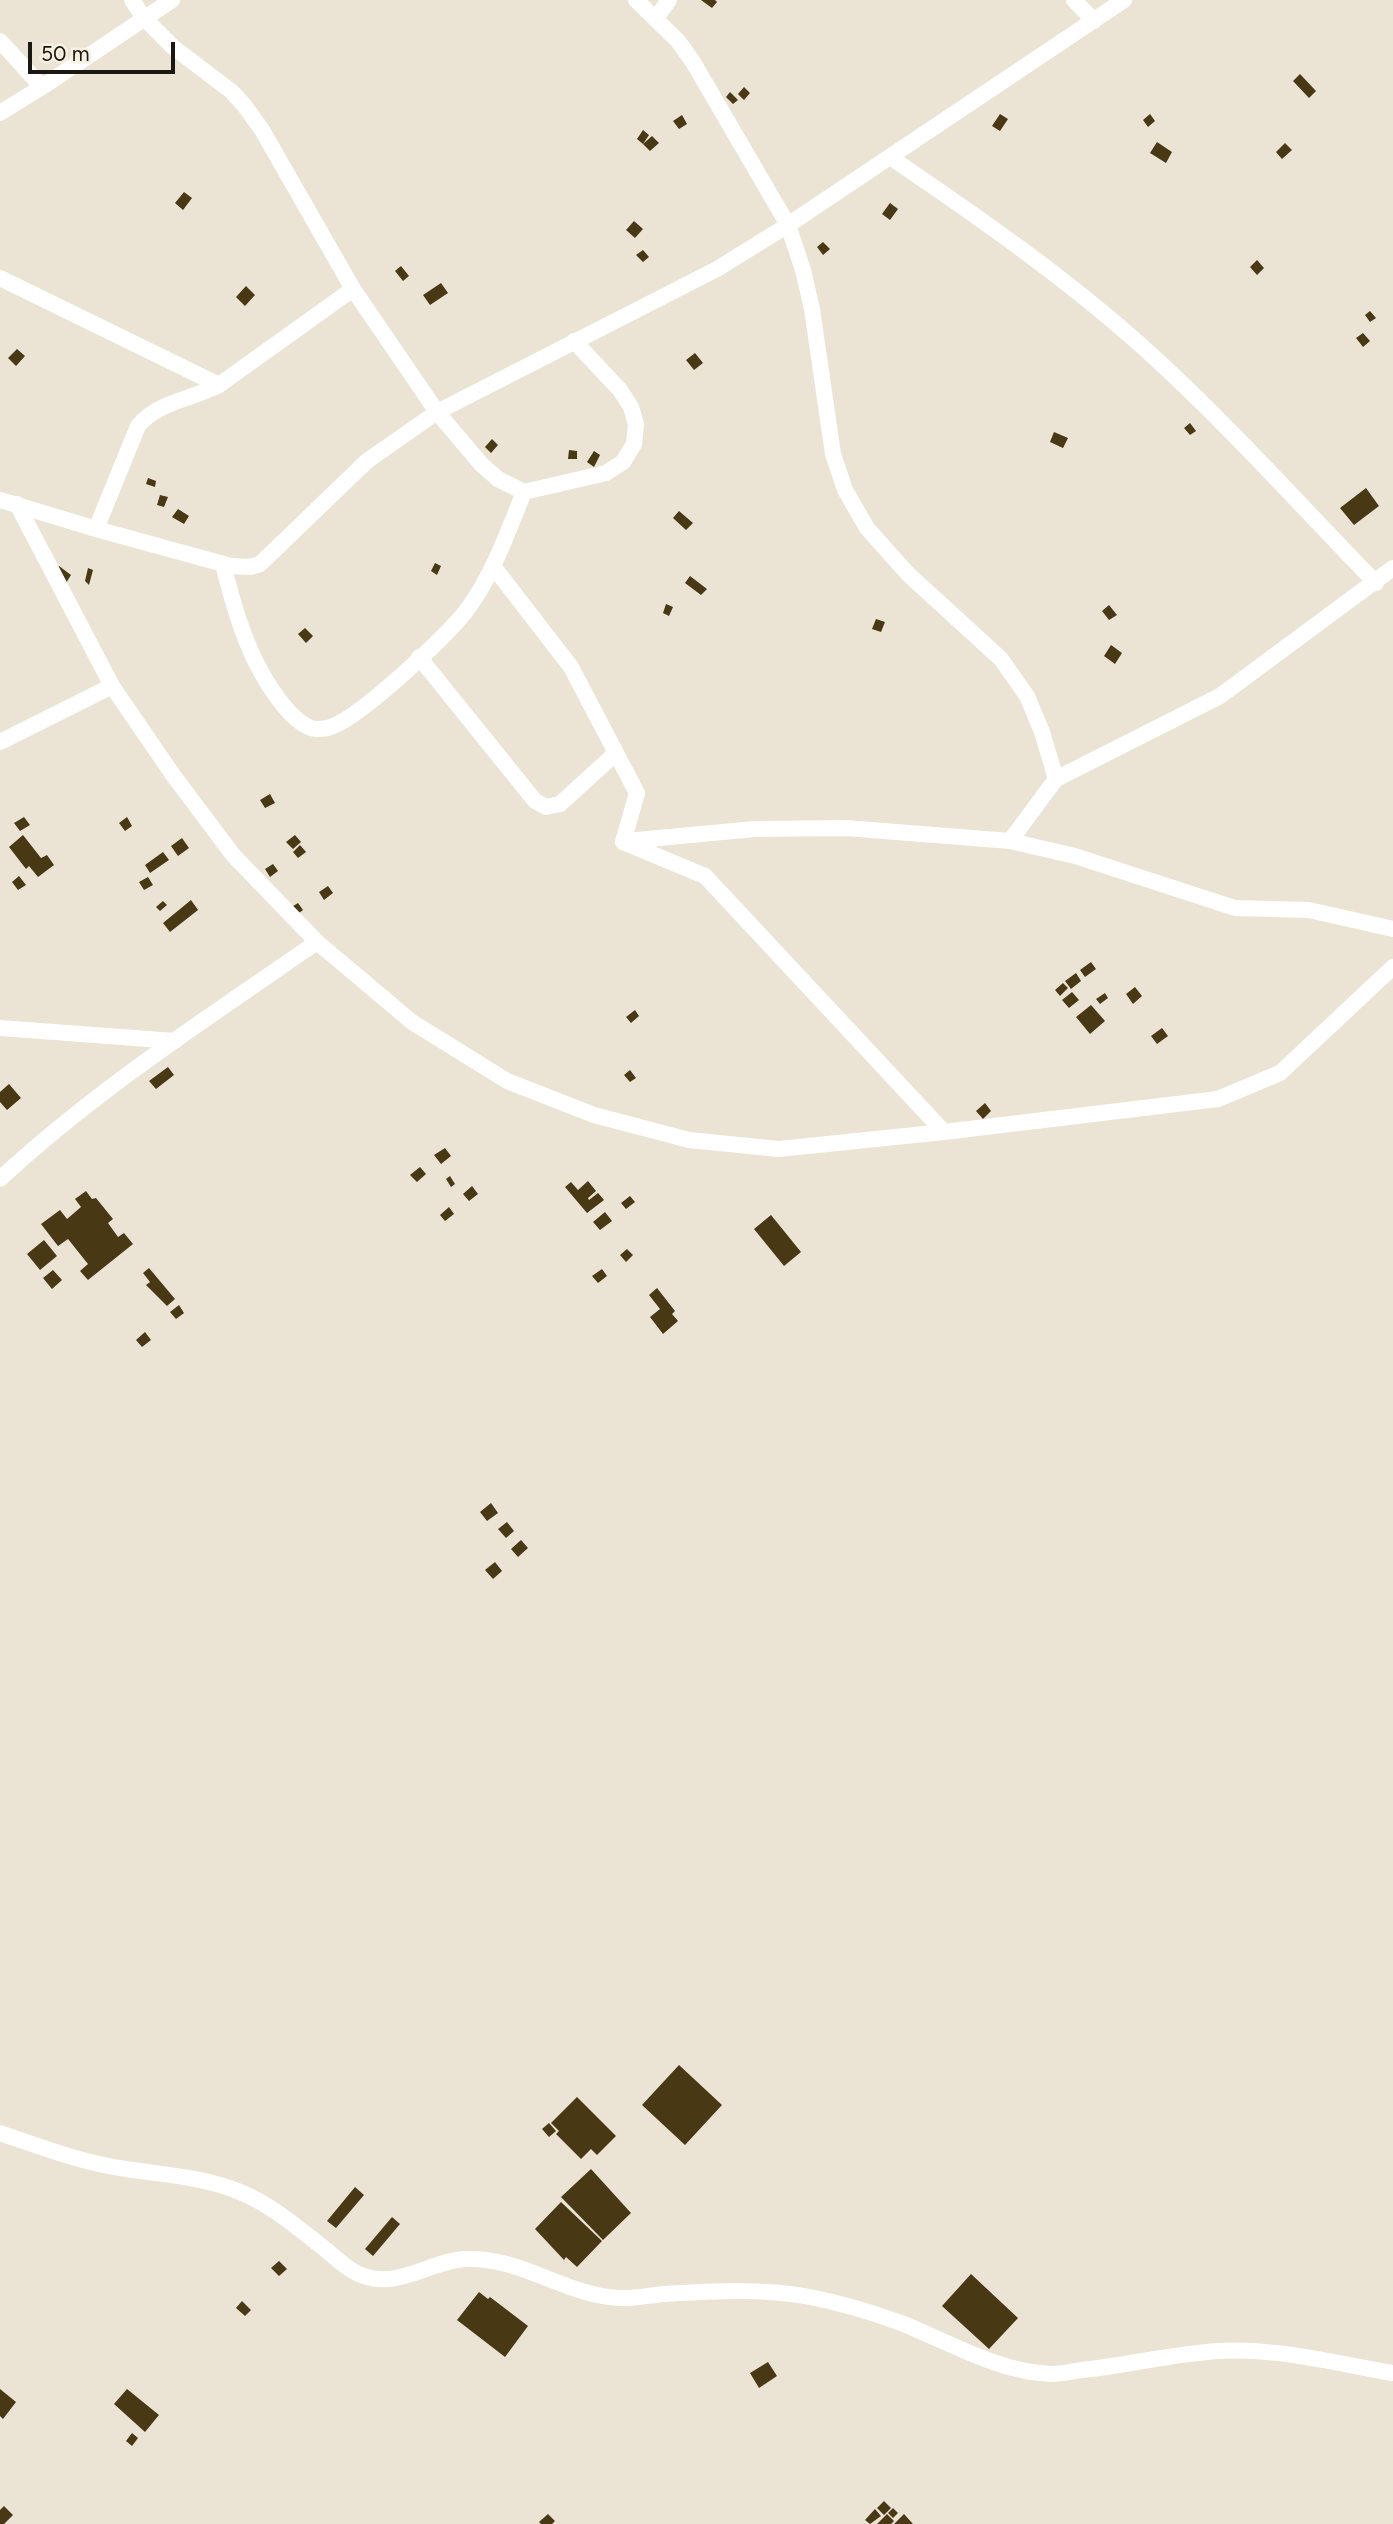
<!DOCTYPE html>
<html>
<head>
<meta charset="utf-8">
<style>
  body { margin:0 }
  #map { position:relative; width:1393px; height:2524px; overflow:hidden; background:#ebe3d4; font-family:Figtree,sans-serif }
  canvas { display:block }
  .scale { position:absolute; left:28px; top:42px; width:147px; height:32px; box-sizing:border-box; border:4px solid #1b1813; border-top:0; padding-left:9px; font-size:21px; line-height:24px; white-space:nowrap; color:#1b1813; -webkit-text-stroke:5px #f8f0e1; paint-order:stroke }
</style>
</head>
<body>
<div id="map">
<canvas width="1393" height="2524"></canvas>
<div class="scale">50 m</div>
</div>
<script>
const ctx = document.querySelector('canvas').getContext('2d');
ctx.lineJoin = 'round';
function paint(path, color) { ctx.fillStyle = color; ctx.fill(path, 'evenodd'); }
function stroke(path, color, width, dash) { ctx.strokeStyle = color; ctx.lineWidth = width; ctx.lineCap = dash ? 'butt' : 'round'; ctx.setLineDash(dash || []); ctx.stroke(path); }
paint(new Path2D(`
  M701 0H715L717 2 712 8Z
  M1300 74 1316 91 1309 98 1293 81Z
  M744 87 750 93 744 100 738 94Z
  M730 92 738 100 733 104 726 97Z
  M1000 114 1008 119 1000 131 992 126Z
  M1150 114 1155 121 1148 127 1143 120Z
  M682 115 687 124 679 129 673 121Z
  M643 130 649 135 643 144 637 139Z
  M652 136 659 143 650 151 643 144Z
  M1157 142 1172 152 1166 163 1150 153Z
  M1285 143 1292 150 1282 159 1276 152Z
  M184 192 192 198 183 210 175 203Z
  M890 203 898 209 890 220 882 214Z
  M634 221 643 229 635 238 626 230Z
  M823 242 830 249 823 255 817 247Z
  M643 250 649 257 643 262 636 255Z
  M1257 260 1264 268 1257 275 1250 267Z
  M401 266 409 276 403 281 395 271Z
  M441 283 448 293 430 305 423 295Z
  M246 286 255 295 245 306 236 297Z
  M1370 311 1376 318 1370 322 1365 315Z
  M1363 333 1370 341 1363 347 1356 338Z
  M17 349 25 356 16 366 8 358Z
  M695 353 703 363 694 370 686 360Z
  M1190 423 1196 431 1190 435 1184 428Z
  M1054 432 1068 438 1063 448 1050 442Z
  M492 439 498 445 491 453 485 447Z
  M569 450 577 451V459H568Z
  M594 451 600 455 594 467 587 462Z
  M148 478 156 481 155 487 146 484Z
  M1366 488 1379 506 1354 525 1340 508Z
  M160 495 168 497 164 507 157 505Z
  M178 509 189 516 184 524 172 517Z
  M679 511 693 523 686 530 673 518Z
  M435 563 441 566 437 575 431 571Z
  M59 566 71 575 66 583 53 573Z
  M88 568 93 570 89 585 85 581Z
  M690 576 707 589 701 595 685 583Z
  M666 604 673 607 669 616 663 613Z
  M1109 605 1117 615 1109 620 1102 611Z
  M876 619 885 622 881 632 872 629Z
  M305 628 313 636 306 643 298 634Z
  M1111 645 1122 653 1115 664 1104 656Z
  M270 794 275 803 265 808 260 800Z
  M24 817 30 825 20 831 14 823Z
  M127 817 132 826 125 831 119 823Z
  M23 835 41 858 47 855 54 865 38 877 29 866 26 869 9 847Z
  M295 835 301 842 293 849 286 842Z
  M182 838 189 848 178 856 171 846Z
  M300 845 306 852 298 858 293 852Z
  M163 852 169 860 150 873 145 865Z
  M273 864 278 871 270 877 265 869Z
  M19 876 26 885 18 890 12 882Z
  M148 877 153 885 144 890 139 882Z
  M328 886 333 893 324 900 319 892Z
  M191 900 198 910 170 932 163 923Z
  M163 901 167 905 160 911 156 907Z
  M298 903 303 910 295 916 290 908Z
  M1091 962 1096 969 1085 977 1080 970Z
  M1076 973 1081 981 1071 989 1065 981Z
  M1063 983 1068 988 1060 996 1055 990Z
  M1135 987 1142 996 1133 1004 1126 994Z
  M1072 992 1079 1000 1069 1008 1062 1000Z
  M1105 993 1108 998 1100 1004 1096 999Z
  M1091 1005 1105 1021 1090 1034 1076 1017Z
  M635 1010 639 1016 631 1023 626 1017Z
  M1162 1028 1168 1036 1157 1044 1151 1036Z
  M168 1067 174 1075 156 1089 149 1081Z
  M630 1070 636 1078 630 1082 624 1075Z
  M9 1084 21 1098 7 1110 0 1102V1092Z
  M985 1103 991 1111 983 1119 976 1111Z
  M445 1148 451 1156 441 1164 434 1155Z
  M420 1167 426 1174 417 1182 410 1175Z
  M450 1176 455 1184 451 1187 446 1179Z
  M588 1181 596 1191 588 1198 589 1200 598 1193 604 1200 587 1213 565 1187 571 1182 578 1190Z
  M472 1186 478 1194 469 1201 463 1194Z
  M86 1191 92 1199 96 1198 113 1219 108 1223 118 1237 124 1233 133 1244 88 1280 80 1271 88 1264 68 1239 58 1246 41 1224 60 1210 67 1219 81 1207 75 1199Z
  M630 1196 635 1202 626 1209 621 1203Z
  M449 1207 454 1214 445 1221 440 1215Z
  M605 1212 612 1221 600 1230 593 1222Z
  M771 1215 801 1252 784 1266 754 1229Z
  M44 1240 57 1256 40 1270 27 1254Z
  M627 1249 633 1255 626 1262 620 1255Z
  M149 1268 175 1299 167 1306 146 1285 150 1282 143 1273Z
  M602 1269 607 1276 598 1283 592 1276Z
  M53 1270 62 1280 52 1289 43 1278Z
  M657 1288 675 1311 672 1314 678 1321 663 1334 650 1317 660 1309 649 1295Z
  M179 1305 184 1313 176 1319 170 1312Z
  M145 1332 151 1340 142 1347 136 1340Z
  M491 1503 498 1513 487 1521 480 1512Z
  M507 1522 514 1531 506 1538 498 1529Z
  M521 1540 528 1548 518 1557 511 1549Z
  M495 1562 502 1571 493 1579 485 1570Z
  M679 2065 722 2105 685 2145 642 2105Z
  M577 2097 616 2136 597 2155 591 2149 581 2159 556 2134 559 2131 551 2123Z
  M549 2123 556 2131 549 2137 542 2129Z
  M591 2169 631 2213 603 2240 561 2197Z
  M355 2187 364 2195 336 2228 327 2221Z
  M561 2202 602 2241 577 2267 566 2257 564 2260 535 2229Z
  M392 2217 400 2224 373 2256 365 2249Z
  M279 2261 287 2269 279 2276 271 2268Z
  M971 2274 1018 2318 989 2349 942 2306Z
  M479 2292 488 2299 490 2297 528 2326 505 2357 457 2320Z
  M242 2301 251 2310 245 2316 236 2308Z
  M768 2362 777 2376 759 2388 750 2373Z
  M0 2389 16 2402 3 2419 0 2416Z
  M127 2389 159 2415 145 2432 114 2404Z
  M132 2433 138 2438 132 2446 126 2441Z
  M884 2501 891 2508 884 2515 877 2508Z
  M4 2506 13 2515 4 2524H0V2510Z
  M893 2508 898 2513 893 2518 888 2513Z
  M875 2509 881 2516 870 2524 865 2520Z
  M548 2514 555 2521 552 2524H541L539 2522Z
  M887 2514 894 2521 891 2524H877Z
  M904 2514 913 2524H894Z`), '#483814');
stroke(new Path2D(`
  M132 0 144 18 173 47 231 91 244 105 262 130 353 289 437 412 481 464 498 479 524 492 606 473 623 462 634 444 636 424 631 407 620 390 574 341
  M636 0 678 41 693 62 788 225 803 270 812 309 833 454 845 490 867 528 908 574 1001 659 1027 696 1042 732 1056 779 1010 841
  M1074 0 1094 21
  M656 18 669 0
  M0 41 42 87
  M0 113 42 87 172 0
  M890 157C978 217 1065 277 1145 349 1226 422 1300 505 1376 583
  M0 278 219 385
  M0 500 96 529 231 566 250 567 260 564 367 461 437 412 717 269 788 225 1124 0
  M17 504 112 686 173 775 233 855 317 942 412 1022 507 1081 594 1115 689 1140 779 1149 944 1132
  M96 529 138 426C157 402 193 399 219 385L353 289
  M223 564C236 617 252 671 290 713 297 720 307 729 317 729 321 729 329 728 333 726 361 716 451 633 469 607 494 572 508 531 524 492
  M493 566 571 667 637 793 623 842 705 876 944 1132 1218 1099 1280 1073 1393 967
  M419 657 535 801 546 807 560 804 616 753
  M0 742 112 686
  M1056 779 1220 696 1393 568
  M626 841 755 829 846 828 1010 841 1075 856 1235 908 1309 910 1393 929
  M0 1028 175 1041
  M0 1179C97 1089 209 1017 317 942
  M0 2133C41 2147 82 2163 126 2169 165 2175 203 2177 240 2192 272 2205 298 2228 325 2249 337 2259 351 2273 367 2277 400 2287 434 2260 466 2259 522 2257 566 2296 620 2298 635 2299 650 2295 664 2294 712 2291 763 2288 810 2297 841 2303 871 2312 901 2323 949 2342 1000 2373 1053 2374 1063 2374 1073 2371 1082 2370 1121 2366 1159 2357 1198 2353 1264 2344 1328 2362 1393 2373`), '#fff', 16);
</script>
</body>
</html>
